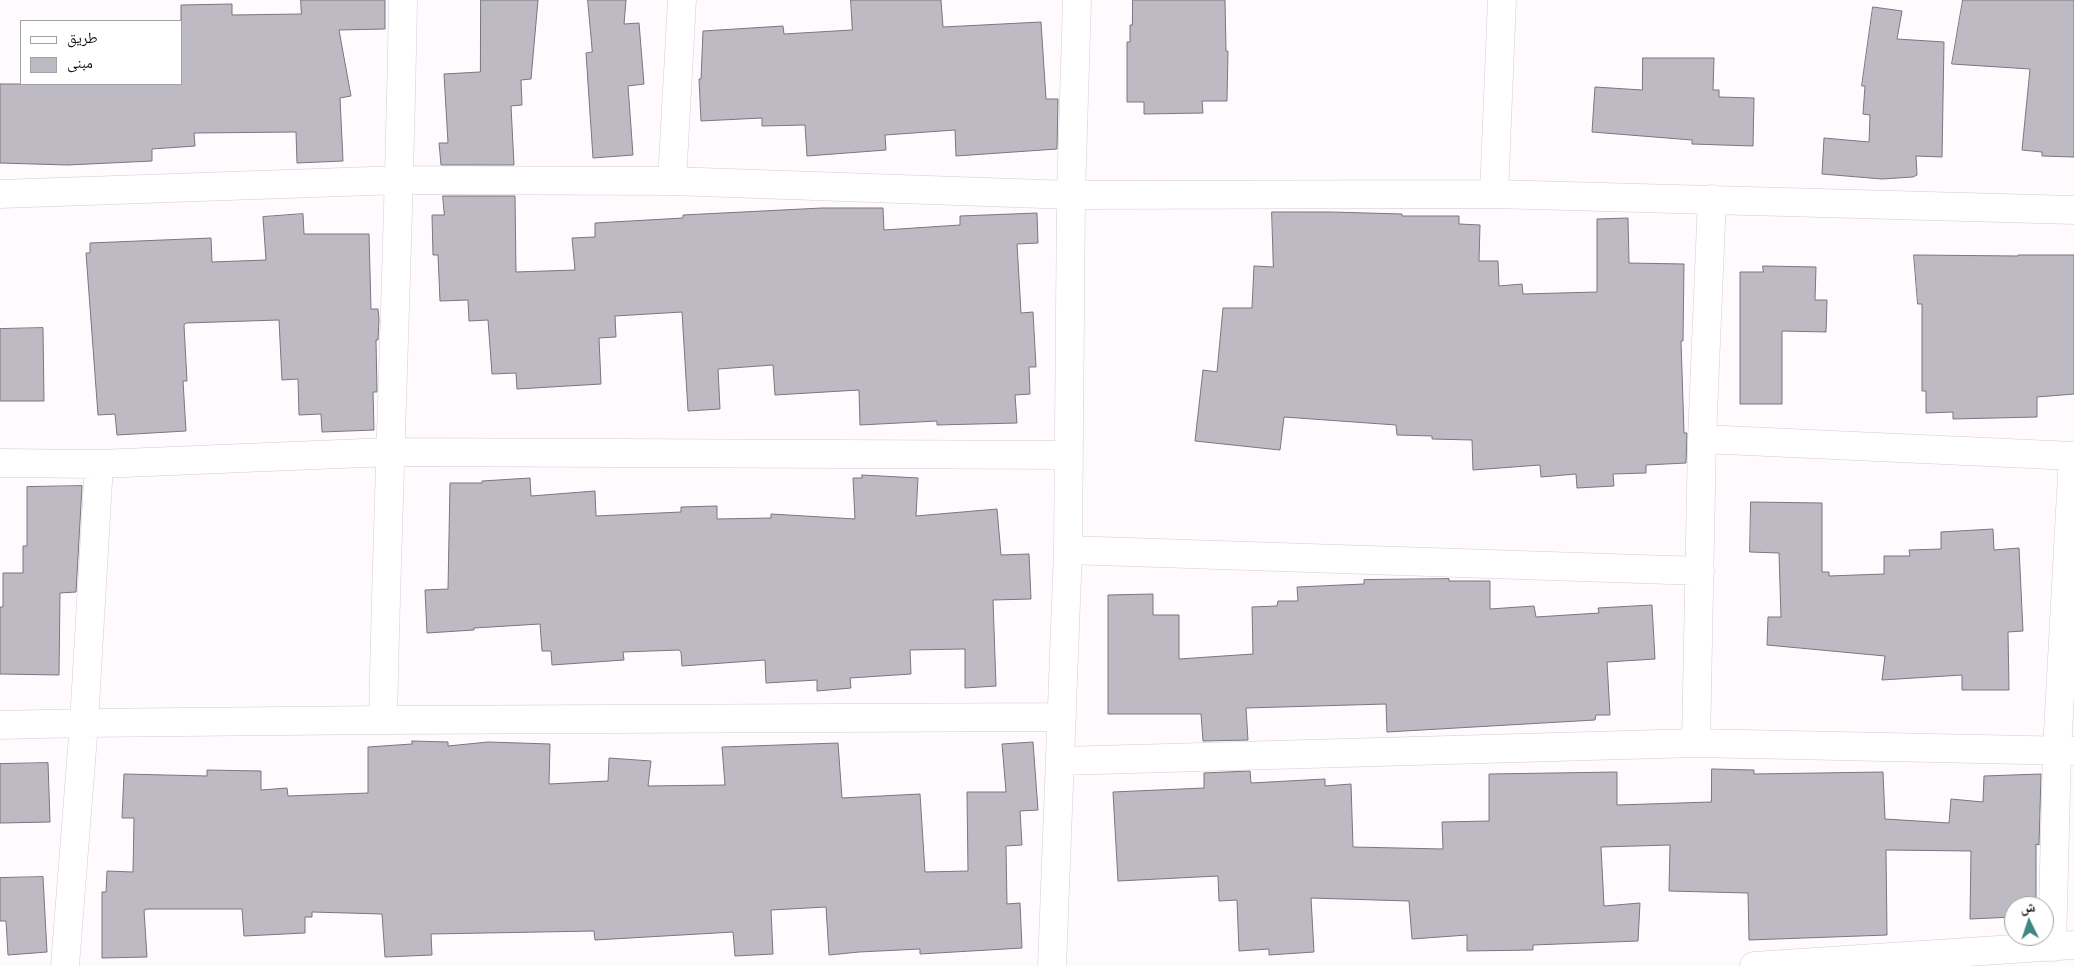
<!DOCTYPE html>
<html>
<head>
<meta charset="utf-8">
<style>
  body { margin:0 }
  #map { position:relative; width:2074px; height:966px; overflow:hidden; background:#fffafe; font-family:"IBM Plex Serif","Noto Naskh Arabic",serif }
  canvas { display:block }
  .legend { position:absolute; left:20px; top:20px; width:162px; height:65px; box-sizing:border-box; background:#fff; border:1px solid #a3a1a2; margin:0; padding:6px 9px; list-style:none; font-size:15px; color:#181517 }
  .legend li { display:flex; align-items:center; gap:10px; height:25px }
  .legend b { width:25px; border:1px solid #a3a1a2 }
  .north { position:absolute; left:2004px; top:896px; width:50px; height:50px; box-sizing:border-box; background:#fff; border:1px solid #a3a1a2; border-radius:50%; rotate:356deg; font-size:14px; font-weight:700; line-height:20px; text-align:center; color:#181517 }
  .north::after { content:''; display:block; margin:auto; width:18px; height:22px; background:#3f8783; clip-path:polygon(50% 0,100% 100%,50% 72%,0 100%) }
</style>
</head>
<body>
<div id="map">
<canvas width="2074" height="966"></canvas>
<ul class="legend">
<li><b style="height:6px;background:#fff"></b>طريق</li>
<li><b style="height:14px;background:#bdbac3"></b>مبنى</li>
</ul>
<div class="north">ش</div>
</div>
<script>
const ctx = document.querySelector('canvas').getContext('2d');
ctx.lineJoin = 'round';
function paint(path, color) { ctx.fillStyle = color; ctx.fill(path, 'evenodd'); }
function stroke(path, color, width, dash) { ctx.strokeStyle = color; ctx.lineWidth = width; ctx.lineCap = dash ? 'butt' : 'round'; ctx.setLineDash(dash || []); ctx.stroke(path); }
const building = new Path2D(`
  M301 0H385V29L339 30 351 96 340 98 343 161 297 163 296 132 194 133 195 146 152 149V161L68 165 0 163V84H181V5L232 4V15L301 14Z
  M481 0H538L531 79 521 80 522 105 511 106 514 165H441L439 143H448L444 74 480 72Z
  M588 0H626L624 24 639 23 644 84 628 86 633 155 593 158 586 53 592 52Z
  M851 0H941L943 27 1041 22 1046 99H1058L1057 149 956 156 955 130 885 135 886 150 807 156 805 125 762 126V118L701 121 699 79H701L703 31 783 26 784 34 852 30Z
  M1133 0H1225L1226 51H1228L1227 101H1202L1203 113 1144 114V102H1127V42H1130V25H1132Z
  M1963 0H2074V157L2042 156V152L2022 150 2030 69 1952 64Z
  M1873 7 1902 11 1897 39 1944 42 1942 157 1916 156 1917 175 1913 177 1882 179 1822 174 1824 138 1869 142 1870 115 1863 114 1865 86H1862Z
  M1643 58H1714L1713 90H1719V97L1754 98 1753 146 1692 144V140L1592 132 1595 87 1642 90Z
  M443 196H515L516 272 575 270 572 238 595 237V223L683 218V215L822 208H883L884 230 960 225V216L1037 213 1038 243 1017 244 1021 313 1033 312 1036 367H1029L1030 394 1015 395 1017 423 937 425V421L860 425 859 390 775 395 773 365 718 369 720 409 688 411 682 312 615 316 616 337 599 338 601 384 517 389 516 373 492 374 488 320 469 321 468 300 440 301 438 255H433L432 215H444Z
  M1272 212H1330L1402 214V216H1459V224L1480 225 1479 261H1498L1499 286 1522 284 1523 294 1597 292V219L1628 218 1629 263 1684 264 1683 341H1681L1684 433H1687L1686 463 1646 465V473L1613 474 1614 486 1577 488 1576 474 1541 477 1540 465 1473 470 1472 440 1432 439V436L1397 435 1396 425 1284 417 1280 450 1195 441 1203 370 1217 372 1223 308H1252L1254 266 1273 267Z
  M303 214 304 234H369L371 309H378L379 320 378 340H376L377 392H373L374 430 322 432 321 414 299 415 298 379 282 380 279 320 186 323 184 325 187 381H183L186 431 117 435 115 414 98 415 86 253H90V243L211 238 212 262 266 260 263 217Z
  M1914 255 2018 256V255H2074V394L2037 397V417L1953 419V412L1926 413V391H1922V304H1918Z
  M1763 266 1816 267 1815 300H1827L1826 332 1782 331V404H1740V272H1763Z
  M43 328 44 401H0V329Z
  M862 475 918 478 916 516 997 509 1001 555 1029 554 1031 599 993 600 996 686 965 688V649L910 650 911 674 850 678 851 688 817 691V680L766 683 765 660 682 666 681 652 679 650 623 652 624 660 552 665 551 651H542L540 624 474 628V630L427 633 425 590 448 589 450 483H482V481L530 478 531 496 595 491 596 516 681 512V507L717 506V519L771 518V514L855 519 853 478H862Z
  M82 486 76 592 60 593 59 675 0 674V607H3V573H23V546H27V487Z
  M1751 502 1822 503V572H1829V576L1884 574V556H1910L1909 550 1941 549V532L1993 529 1994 550 2019 548 2023 631 2008 632 2009 690H1962V675L1882 680 1885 656 1767 645 1768 617H1781L1779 553 1750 552Z
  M1449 579V581H1490V609L1534 606 1536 617 1599 613 1598 608 1652 605 1655 659 1607 662 1610 715H1596L1595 720 1387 732 1386 704 1246 708 1248 740 1203 741 1201 714H1108V595L1153 594V615H1179V659L1253 654 1252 607 1277 606 1278 601H1298L1297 587 1364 584V580Z
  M412 741 448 742V746L488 742 550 744 549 784 608 781 609 758 651 761 648 786 725 785 722 747 838 743 842 798 920 794 925 872 968 871 967 792H1006L1002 744 1033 742 1038 810 1020 811 1022 845 1006 846 1007 904 1020 903 1022 948 920 954V949L859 952 829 955 826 907 771 910 773 954 735 956 733 932 595 940 594 931 431 934 432 955 385 957 382 914 312 912V917H305V933L244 936 242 909H148L144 910 147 957 102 958V892H106L107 871 133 872 134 818H122L124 774 207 776V770L261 771V790L287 788 288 796 368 793V747L412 744Z
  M48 763 50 822 0 823V764Z
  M1712 769 1754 770V774L1883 772 1885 819 1949 823 1951 799 1983 802 1984 776 2041 774 2039 845 2036 844V906H2014V917L1970 919 1971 851 1886 850 1887 935 1749 940 1748 893 1669 891 1670 845 1601 847 1604 906 1640 903 1638 941 1533 945V950L1467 951V935L1412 939 1409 901 1311 898 1314 952 1269 955V949L1239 951 1237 900 1219 901 1218 876 1118 881 1113 792 1204 788V773L1250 771 1251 783 1325 779V786L1351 784 1353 847 1443 849 1442 822 1489 821V774L1617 772V805L1711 802Z
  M43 877 47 952 8 955 6 921H0V878Z`);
paint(building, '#bdbac3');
stroke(building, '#78767e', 1);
const street = new Path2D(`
  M672 181 682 0
  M0 194 400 180 672 181 1071 195 1494 194 2074 210
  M1494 194 1502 0
  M1702 439 2074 456
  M0 463 99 464 389 452 1068 455
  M1068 550 1700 571
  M383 720C388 480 399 240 403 0
  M0 725 84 723 383 720 1062 717
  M1696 743 1702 439 1712 199
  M1061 761 1696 743 2074 751
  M2052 947 2057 751 2073 456
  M65 966 84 723 99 464
  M1052 966 1068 550 1071 195 1077 0
  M1754 966 2074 945`);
stroke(street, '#d4ccd3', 29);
stroke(street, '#fff', 28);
</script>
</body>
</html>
